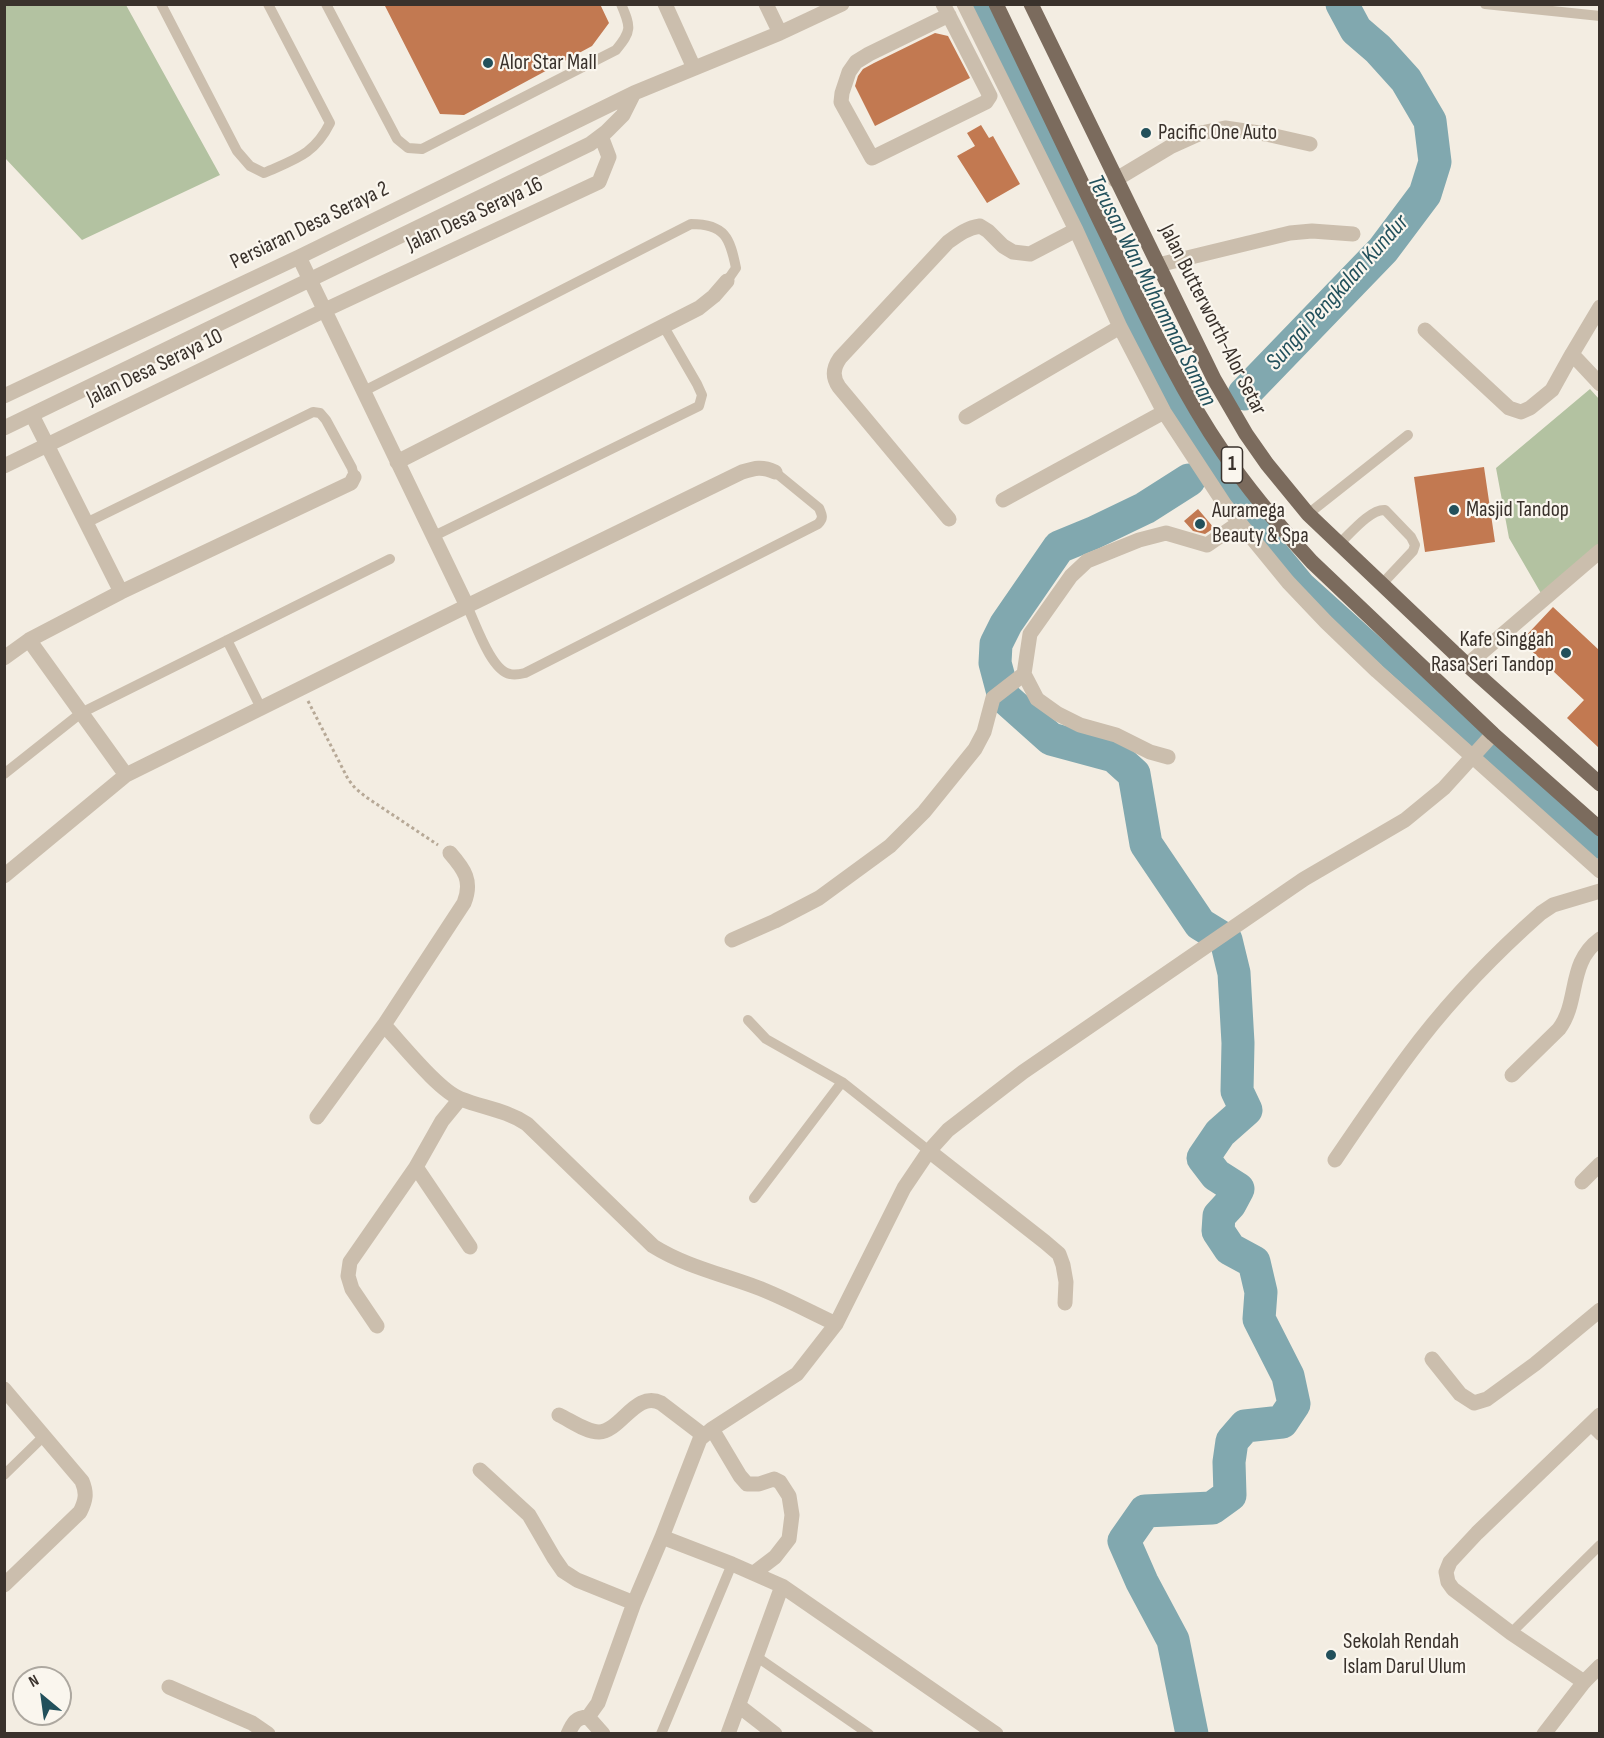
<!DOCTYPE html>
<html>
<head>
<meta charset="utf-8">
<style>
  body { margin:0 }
  #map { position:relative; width:1604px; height:1738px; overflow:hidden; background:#f3ede2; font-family:"Sofia Sans Condensed",sans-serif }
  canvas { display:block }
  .frame { position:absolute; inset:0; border:6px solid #3a322c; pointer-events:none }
  .north { position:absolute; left:12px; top:1666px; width:60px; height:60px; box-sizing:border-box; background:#faf6ee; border:2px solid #ada8a0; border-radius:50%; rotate:331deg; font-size:16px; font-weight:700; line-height:24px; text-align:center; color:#3a322c }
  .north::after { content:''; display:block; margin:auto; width:21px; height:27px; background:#22505b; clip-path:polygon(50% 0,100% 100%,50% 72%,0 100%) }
</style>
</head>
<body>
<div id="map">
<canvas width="1604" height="1738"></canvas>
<div class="frame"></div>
<div class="north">N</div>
</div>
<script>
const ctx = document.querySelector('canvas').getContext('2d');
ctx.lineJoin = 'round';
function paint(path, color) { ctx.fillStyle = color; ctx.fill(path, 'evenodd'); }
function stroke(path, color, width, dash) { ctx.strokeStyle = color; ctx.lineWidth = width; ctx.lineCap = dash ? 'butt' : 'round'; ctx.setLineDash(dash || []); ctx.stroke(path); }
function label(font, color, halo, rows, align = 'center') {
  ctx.font = font + ' "Sofia Sans Condensed",sans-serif'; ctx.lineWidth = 4.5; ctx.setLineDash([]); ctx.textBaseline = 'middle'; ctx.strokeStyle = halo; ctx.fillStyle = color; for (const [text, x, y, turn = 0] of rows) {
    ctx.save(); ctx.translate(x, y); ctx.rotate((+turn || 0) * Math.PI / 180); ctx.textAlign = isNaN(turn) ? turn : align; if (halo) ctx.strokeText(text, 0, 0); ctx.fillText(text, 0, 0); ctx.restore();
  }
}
paint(new Path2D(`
  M5 4 126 5 220 175 82 240 5 158Z
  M1590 389 1599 399V546L1542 595 1509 538 1496 468Z`), '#b3c2a1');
stroke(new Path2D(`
  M981 4 1173 399 1231 488 1267 537 1305 583 1600 849`), '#81a8af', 20);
stroke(new Path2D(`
  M1244 394 1383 250 1425 194 1435 162 1430 121 1406 80 1378 49 1356 30 1342 4
  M1189 480 1145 508 1093 533 1059 547 1006 624 996 644 995 663 1004 697 1051 739 1114 756 1134 774 1146 844 1200 924 1226 940 1234 973 1238 1043 1237 1091 1246 1110 1220 1133 1203 1158 1216 1175 1238 1189 1230 1204 1219 1216 1218 1231 1230 1249 1254 1262 1261 1292 1259 1319 1288 1376 1294 1404 1282 1422 1245 1426 1232 1441 1229 1462 1230 1495 1212 1508 1145 1511 1124 1541 1142 1582 1173 1640 1192 1734`), '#81a8af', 33);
paint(new Path2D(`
  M384 4H600L609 23 592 46 464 115 440 114Z
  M935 33 948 36 970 78 875 126 855 86 858 76 863 69 874 63Z
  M981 125 989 138 993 136 1020 184 987 203 957 156 975 146 967 133Z
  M1484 467 1495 542 1425 552 1414 477Z
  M1198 509 1214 528 1205 534 1193 531 1184 521Z
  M1553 607 1599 650V748L1567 718 1584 700 1521 641Z`), '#c27951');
stroke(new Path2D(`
  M308 701 348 779 355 788 366 797 438 845`), '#b7a997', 3, [3, 3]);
stroke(new Path2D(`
  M161 4 237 151 250 166 264 173C295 159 314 155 330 123L268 4
  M326 4 397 139 408 148 422 149 616 50C632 31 631 27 621 4
  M1485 4 1600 16
  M364 391 691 224C725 224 730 238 736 268L727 281
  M1308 514 1408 435
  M86 523 313 412 320 413 326 420 352 468 354 477
  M434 536 699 406 702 395 697 384 664 327
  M1339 544C1350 534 1370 509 1385 510L1411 537 1415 545 1413 551 1381 585
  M467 606C475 622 491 671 510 674 514 675 521 674 525 673L818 524C824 518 822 515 819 508L775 472
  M227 640 261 708
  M4 774 81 713 390 559
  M748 1020 766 1039 842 1082 929 1151
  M754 1198 842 1082
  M1589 1425 1600 1436
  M4 1475 44 1436
  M1511 1633 1600 1545
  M757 1657 869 1734
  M661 1734 732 1564`), '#cbbead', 10);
stroke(new Path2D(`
  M665 4 694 68
  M766 4 780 33
  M943 4 990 96 986 102 872 158 841 102 842 93 849 72 856 62 869 54 949 15
  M964 4 1076 230 1120 327 1164 412 1225 505 1288 582 1326 622 1377 671 1600 871
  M1115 180 1170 147 1201 133 1225 128 1266 134 1310 144
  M299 257 467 606
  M1158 265 1290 233 1312 231 1353 234
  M1600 307 1572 354 1600 384
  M1425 330 1509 408 1521 412 1530 408 1552 390 1572 354
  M4 396 299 257 634 93 780 33 842 4
  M32 415 121 592
  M966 417 1120 327
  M4 428 590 144 606 132 623 115 634 93
  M397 462 699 308 714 296 727 281
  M4 466 325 310 599 182 609 157 601 136
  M1003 500 1164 412
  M949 519 839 387C832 377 833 368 840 358L948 242C959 234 967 228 980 226L988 231 1003 246 1013 252 1030 254 1076 230
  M29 640 126 775
  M4 658 29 640 121 592 351 483 354 477
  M1467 665 1600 551
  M1168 757 1150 752 1116 735 1080 725 1058 714 1037 699 1024 674 1030 634 1071 576 1087 561 1139 540 1166 533 1207 545 1239 523
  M4 876 126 775 467 606 742 472C755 468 762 466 775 472
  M732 940 775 921 819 898 890 846 924 812 975 749 984 732 993 698 1024 674
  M384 1025C402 1044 439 1091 461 1099 484 1108 506 1110 527 1124L653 1246C685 1266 721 1274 756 1287 783 1297 810 1312 836 1324
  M1512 1075 1559 1029C1580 1001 1567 963 1600 939
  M317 1117 384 1025 464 903C473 881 464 869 450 853
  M929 1151 1045 1242 1059 1254 1063 1265 1066 1282 1065 1303
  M1335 1160C1362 1120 1390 1079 1420 1040 1455 995 1498 951 1541 913L1553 905 1600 891
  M416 1167 470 1247
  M1582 1182 1600 1164
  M377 1326 352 1289 348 1276 350 1262 416 1167 442 1121 460 1099
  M1432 1359 1460 1394 1474 1403 1487 1399 1535 1364 1600 1310
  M4 1389 82 1481C87 1493 86 1500 80 1512L4 1585
  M559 1415C570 1420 586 1432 599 1432 621 1431 636 1390 661 1403L703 1435
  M712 1429 740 1476 747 1484H759L774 1479 780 1482 789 1496 792 1515 789 1539 775 1557 754 1573
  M480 1470 529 1515 554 1558 563 1571 577 1580 634 1603
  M662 1537 732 1564 782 1586 996 1734
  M1584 1682 1511 1633 1453 1589 1448 1582 1446 1572 1450 1562 1477 1533 1600 1415
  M169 1687 252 1723 268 1734
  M739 1706 775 1734
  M588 1717 603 1734
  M568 1734C573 1723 576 1717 588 1717L598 1703 634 1603 662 1537 700 1439 712 1429 797 1374 836 1324 904 1188 929 1151 948 1130 1023 1072 1304 879 1405 820 1444 788 1493 734
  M728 1734 782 1586`), '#cbbead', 15);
stroke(new Path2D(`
  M1544 1734 1584 1682 1600 1666`), '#cbbead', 15);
stroke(new Path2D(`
  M996 4C1031 77 1066 150 1101 223 1139 300 1174 380 1223 452 1249 491 1280 527 1312 562L1493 734 1600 829
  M1031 4 1214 379 1246 434 1267 464 1308 514 1467 665 1600 784`), '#7b6b5d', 15);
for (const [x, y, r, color] of [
  [488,63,6,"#22505b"],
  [1146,133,6,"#22505b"],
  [1454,510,6,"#22505b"],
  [1200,524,6,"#22505b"],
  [1566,653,6,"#22505b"],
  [1331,1655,6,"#22505b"]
]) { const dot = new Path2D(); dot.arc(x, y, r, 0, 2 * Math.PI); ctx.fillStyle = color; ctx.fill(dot); stroke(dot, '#faf6ee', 2); }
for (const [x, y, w] of [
  [1232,465,21]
]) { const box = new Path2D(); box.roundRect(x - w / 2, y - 18, w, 36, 4.5); ctx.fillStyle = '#faf6ee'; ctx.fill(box); stroke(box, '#3a322c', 1.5); }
label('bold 21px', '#3a322c', null, [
  ["1",1232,465]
]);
label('22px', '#3a322c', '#faf6ee', [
  ["Alor Star Mall",500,63],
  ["Pacific One Auto",1158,133],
  ["Masjid Tandop",1466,510],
  ["Auramega",1212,511],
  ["Beauty & Spa",1212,536],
  ["Kafe Singgah",1554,640,"right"],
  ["Rasa Seri Tandop",1554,665,"right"],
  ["Sekolah Rendah",1343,1642],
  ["Islam Darul Ulum",1343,1667]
], 'left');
label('22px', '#3a322c', '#faf6ee', [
  ["Jalan Desa Seraya 16",475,215,-25],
  ["Persiaran Desa Seraya 2",310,226,-26],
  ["Jalan Butterworth-Alor Setar",1212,320,63],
  ["Jalan Desa Seraya 10",155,368,-26]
]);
label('italic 24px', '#22505b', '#faf6ee', [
  ["Terusan Wan Muhammad Saman",1151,291,63],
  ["Sungai Pengkalan Kundur",1338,293,-48]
]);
</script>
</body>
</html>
